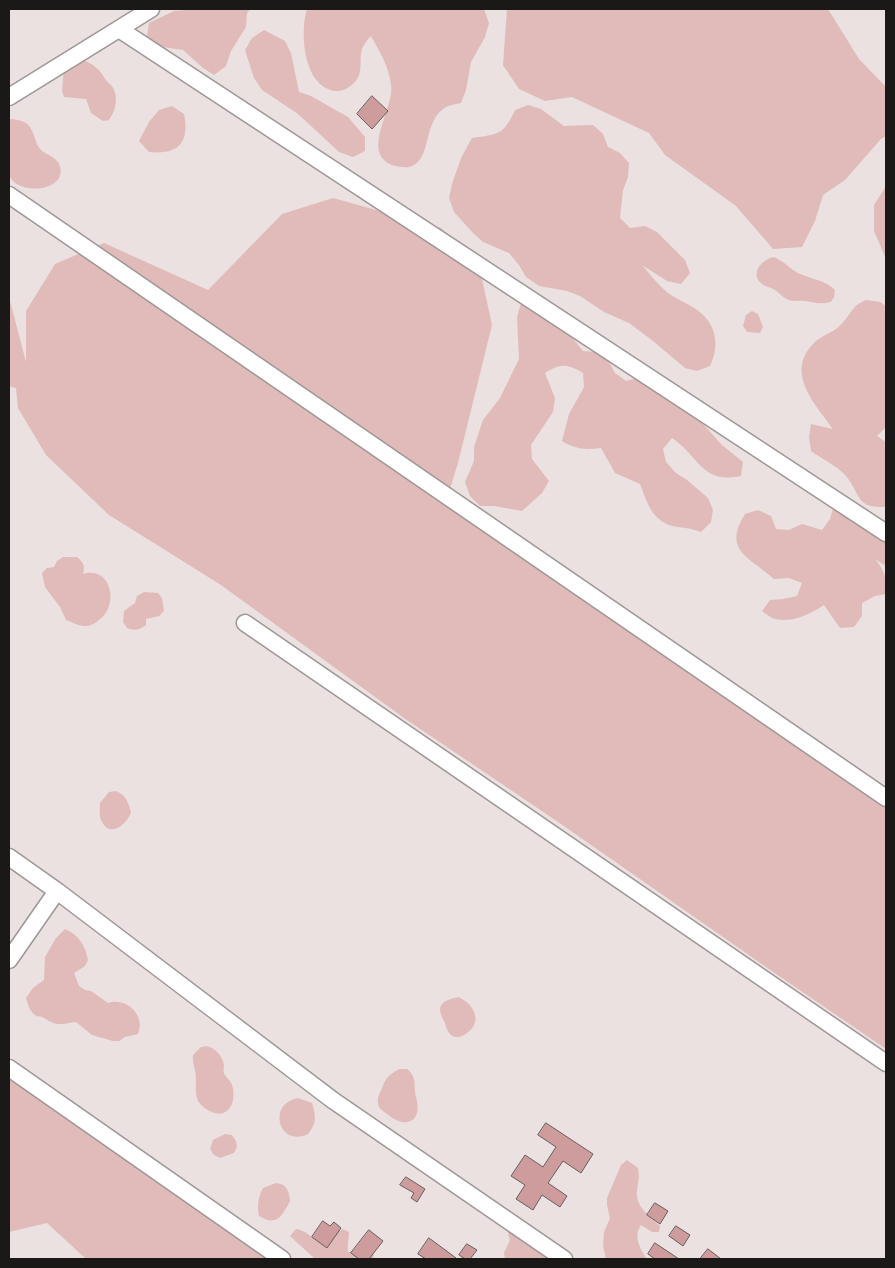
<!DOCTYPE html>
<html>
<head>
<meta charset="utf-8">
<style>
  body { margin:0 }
  #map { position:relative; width:895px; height:1268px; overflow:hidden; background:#eae1e0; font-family:"Asap Condensed",sans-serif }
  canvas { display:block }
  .frame { position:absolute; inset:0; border:10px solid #1b1818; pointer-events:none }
</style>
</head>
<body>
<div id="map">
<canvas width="895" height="1268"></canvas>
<div class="frame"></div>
</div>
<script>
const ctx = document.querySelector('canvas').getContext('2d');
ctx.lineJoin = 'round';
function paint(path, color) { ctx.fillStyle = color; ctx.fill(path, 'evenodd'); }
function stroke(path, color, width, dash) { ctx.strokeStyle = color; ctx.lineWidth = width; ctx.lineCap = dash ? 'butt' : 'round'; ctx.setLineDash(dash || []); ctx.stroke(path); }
paint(new Path2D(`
  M188 9H250L247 13 246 27 231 51 226 66 214 75 203 68 183 50 156 46 147 36 149 23 174 11 187 10Z
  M307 9H484L489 23 485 37 471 62 466 90 461 103C456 104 450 105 446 107 423 121 432 154 414 165 408 169 398 167 392 165 360 152 395 108 391 85 389 67 380 52 371 36 368 39 364 44 362 49 358 62 366 76 349 87 343 92 334 92 328 89 303 79 300 31 307 9Z
  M507 9H828L859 59 886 87V136L881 139 845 180 823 195 815 221 802 247 773 249 736 206 665 155 649 133 572 97 545 101 519 89 503 65Z
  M264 30 285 41 291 53 299 92 311 96 348 117 365 137V151L353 157 339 152 298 114 262 90 254 78 245 50 252 38Z
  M82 60C93 63 100 70 106 80 107 82 110 84 112 86 119 96 116 110 109 120L103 121 91 113 86 99 64 97 62 91 64 67Z
  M528 105 541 109 564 126 593 125 603 134 608 147 620 153 629 163 628 177 623 190 620 218 630 228 645 226 657 232 685 260 690 273 681 284 667 281 642 265C650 274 658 285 668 293 679 301 695 306 704 316 718 330 718 350 710 366L697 371 685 368 653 341 629 323 604 312 580 296 567 291 539 286 526 277 519 265 509 253 483 242 473 233 454 212 449 198 452 184 461 158 472 138C498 134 503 136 515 110Z
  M172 106 184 114C190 143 178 155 149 152L139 141 149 122 159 110Z
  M9 119C30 120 31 127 37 144 41 155 54 154 59 164 71 192 15 197 9 174 8 169 9 163 9 158 9 145 9 132 9 119Z
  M886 186V259L874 231V205Z
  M333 198 441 228 480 270 492 325 458 463 448 495 886 798V1049L776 974 561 824 404 718 221 585 109 515 46 455 18 408 16 388 9 386V297L26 362V311L55 264 104 243 208 290 282 214Z
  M774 257C784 261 790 269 798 273 810 279 826 280 835 290L834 297 831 302C816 305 817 302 804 301 799 300 794 302 789 300 783 298 779 292 773 289 770 287 765 287 762 284 749 274 762 259 774 257Z
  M866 300 880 302 886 306V427L877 436 886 442V507C855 508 862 496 846 476 839 467 820 458 811 451L809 437 811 424 833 429C815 404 785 373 813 344 819 337 829 334 836 329 844 323 848 315 854 308 857 304 862 302 866 300Z
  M521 303 534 304 566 330 583 351 596 352 608 360 615 373 626 381 641 377 685 404 722 445 743 462 741 476C701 484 701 458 672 438L663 449 666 462 676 473 687 480 708 498 713 510 711 522 701 532C691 528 683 528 673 526 652 521 647 502 640 484L615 473 601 448C585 450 575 449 562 441L569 414 584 387 583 373C567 364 561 363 545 373L555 398 553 412 531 445 532 459 549 481 542 493 522 511 494 506H480L470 496 465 482 474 461V447L483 420 500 398 519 359 517 317Z
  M752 311 758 314 763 327 760 333 747 332 743 326 746 315Z
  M845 496C863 505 882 521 886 542 888 549 886 558 886 566L875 559C886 572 886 578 886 594L875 596 862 603V616L854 627 840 628 824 605C811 614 792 623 775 619 771 618 766 614 762 611L770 600 783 599 797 596 802 583 789 578 774 579C750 557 722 551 745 514L758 510 771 516 776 529 789 530 802 524 822 530 830 519 834 505Z
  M63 557H77C84 563 85 566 83 574 111 565 120 605 99 620 94 624 91 626 84 626 78 626 72 622 66 620L60 607 45 587 42 573 47 568 54 567 57 561Z
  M144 592 158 593 162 598 164 611 159 616 146 619V625C139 630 135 631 127 628L123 622 124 611 135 603 137 596Z
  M116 791C126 795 128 802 131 812 127 825 109 839 101 820 99 815 100 808 100 803L109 792Z
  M65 929C79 935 85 945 88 960L85 966 74 973 79 986 85 990 91 991 108 1003C127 997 146 1016 138 1034L125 1037 119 1041H113L92 1035 76 1022C60 1024 58 1027 44 1018 41 1016 40 1017 36 1016 30 1012 28 1005 26 998L33 988 44 980 45 957 56 938Z
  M458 997C469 1001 481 1015 473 1027 467 1035 454 1043 448 1031 446 1028 446 1026 445 1023 436 1006 439 1002 458 997Z
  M207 1046C216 1049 222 1055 224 1065 224 1068 223 1070 224 1073 226 1079 232 1080 233 1089 236 1108 224 1121 206 1109 203 1107 200 1104 198 1101 195 1093 196 1086 196 1078 196 1070 192 1063 193 1055L201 1047Z
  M9 1067 286 1259H86L47 1223 9 1232Z
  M400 1069H407C418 1078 413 1085 416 1097 423 1122 406 1130 387 1114 383 1111 378 1108 378 1103 377 1098 380 1092 382 1088 385 1079 390 1073 400 1069Z
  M298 1098 312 1103C316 1116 317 1123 308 1134 278 1148 267 1103 298 1098Z
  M225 1134 232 1135 236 1141 237 1147 234 1153 220 1158 214 1155 210 1149 213 1140Z
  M627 1160 638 1168C640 1180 638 1180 637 1191 635 1207 650 1216 660 1226L659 1232H652L641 1225C633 1236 640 1249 647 1259H606L603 1246 604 1232 610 1218 607 1205V1198L621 1165Z
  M276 1183C287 1184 289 1191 290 1201 282 1216 277 1227 259 1216 257 1206 258 1197 263 1188Z
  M510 1228 555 1259H505L504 1253 510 1240 508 1234Z
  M296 1229C306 1230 311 1238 320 1242L343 1229 349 1232C349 1239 347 1245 348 1252L371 1249 374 1255 373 1259H315L290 1236Z`), '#e1bbba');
const building = new Path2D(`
  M372 96 388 111 372 129 357 114Z
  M546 1123 593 1154 581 1173 563 1161 548 1183 567 1196 560 1207 542 1195 533 1210 516 1199 525 1185 511 1176 525 1155 543 1167 556 1147 538 1135Z
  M406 1177 425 1189 417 1202 411 1198 414 1193 400 1185Z
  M655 1203 668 1211 660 1224 647 1215Z
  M323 1221 330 1226 334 1222 341 1228 327 1248 312 1237Z
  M676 1226 690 1235 683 1246 669 1236Z
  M369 1230 383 1241 369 1259H359L351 1253Z
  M429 1238 456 1258 455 1259H426L418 1254Z
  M655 1243 679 1259H655L648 1254Z
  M467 1244 477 1250 470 1259H465L459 1255Z
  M708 1249 721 1259H700Z`);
paint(building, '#ce9c9c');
stroke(building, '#665e5e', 1);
const minor = new Path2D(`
  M119 29 886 533
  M9 97 151 9
  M9 195 886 798
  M245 623 886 1063
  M9 857 57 891 334 1101 564 1259
  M9 960 57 891
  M9 1068 282 1259`);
stroke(minor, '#9f9696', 19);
stroke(minor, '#fff', 16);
</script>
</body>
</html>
